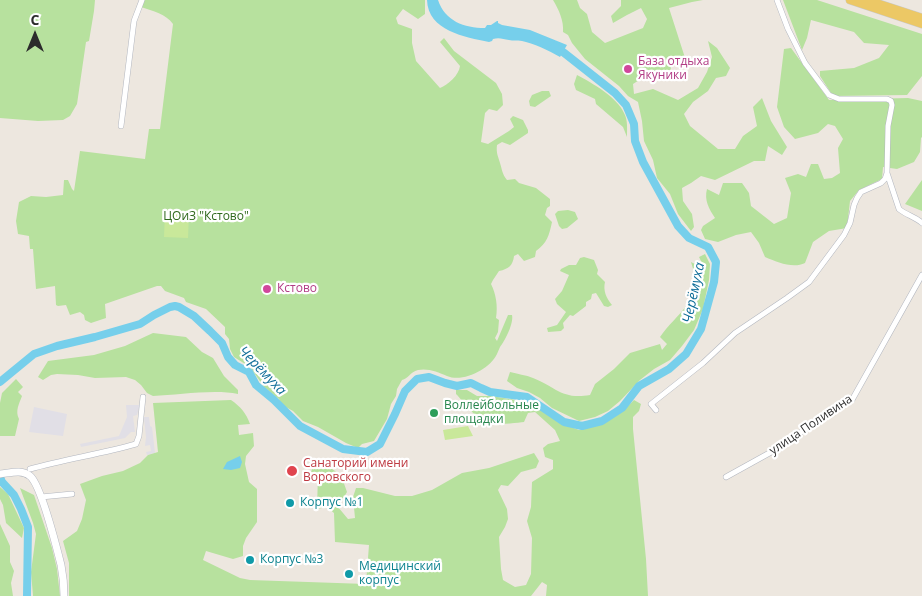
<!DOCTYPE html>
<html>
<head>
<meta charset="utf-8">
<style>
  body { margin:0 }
  #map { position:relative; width:922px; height:596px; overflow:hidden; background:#ede7df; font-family:"Open Sans",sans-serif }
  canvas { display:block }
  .north { position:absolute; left:10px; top:10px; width:50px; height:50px; -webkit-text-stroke:4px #fff; paint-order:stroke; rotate:0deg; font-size:14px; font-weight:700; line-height:20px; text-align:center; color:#2c2c2c }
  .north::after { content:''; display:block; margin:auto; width:18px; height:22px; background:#2c2c2c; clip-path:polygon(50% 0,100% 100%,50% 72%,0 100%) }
</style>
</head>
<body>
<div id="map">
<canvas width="922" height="596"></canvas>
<div class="north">С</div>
</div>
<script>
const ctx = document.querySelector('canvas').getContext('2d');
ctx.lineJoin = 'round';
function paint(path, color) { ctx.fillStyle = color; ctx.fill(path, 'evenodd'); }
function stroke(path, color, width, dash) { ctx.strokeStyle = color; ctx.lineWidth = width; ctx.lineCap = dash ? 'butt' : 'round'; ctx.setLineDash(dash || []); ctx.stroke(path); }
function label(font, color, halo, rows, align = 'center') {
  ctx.font = font + ' "Open Sans",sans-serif'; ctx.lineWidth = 4.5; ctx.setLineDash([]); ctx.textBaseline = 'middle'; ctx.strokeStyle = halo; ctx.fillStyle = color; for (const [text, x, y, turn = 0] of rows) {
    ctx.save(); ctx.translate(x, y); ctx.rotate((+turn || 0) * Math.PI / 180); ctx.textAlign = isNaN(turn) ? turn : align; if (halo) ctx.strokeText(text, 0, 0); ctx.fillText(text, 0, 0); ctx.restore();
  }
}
paint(new Path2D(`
  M126 405H140L137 415 133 416 135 432H131L125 438 81 447 80 444 119 436 127 417Z
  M34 407 67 414 63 436 29 432Z
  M144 417H149L150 426 152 427 155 453 147 455 146 452 151 451 150 445 145 446 146 437Z`), '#e1dfe6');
paint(new Path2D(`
  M0 0H95L94 11 89 41 86 42 77 104 70 116 63 120 38 121 0 118Z
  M144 0H425V14L418 19 403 9 396 18 398 24 412 29V43L416 61 440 88C448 85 459 75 460 66L440 42 444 38 454 51 496 83 502 94 503 105 497 111 489 109 485 113 481 142 488 144 509 131 514 127 510 119 513 116 523 120 528 130V133L510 145 502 142 497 145C496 153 498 156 500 163 502 169 502 174 507 180L515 179 519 183 536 188 550 199V206L547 208 545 215 552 222C549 236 547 243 536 251L535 257 524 261 518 254 514 256C513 265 509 269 499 271L493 280 491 284C496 294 498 306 496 318L499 320 498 332 495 338 497 341 508 315H512C514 323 505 341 500 347 499 349 498 352 497 354 490 369 463 383 447 376 438 372 428 368 418 370 410 372 408 379 402 380L397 389 396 396 391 404 387 419 374 441 362 444 358 448 346 443 318 427 303 421 293 411 282 405 279 399 275 396 264 387 250 367 234 357 230 349 229 339 225 334V327L206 309 186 302 184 298 165 291 161 286H157L105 304 106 318 91 323 85 320 84 315 80 312 70 315 66 305 58 306 56 305 55 286 36 289 33 249H30L29 236 18 234 16 221 19 202 31 196 46 197 63 195 64 180H68L72 189 74 191 80 151 145 159 149 129H160L173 24C166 14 153 11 141 7Z
  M553 0H577L580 8 587 14 592 32 605 43 643 28 647 19 641 8 627 15 613 23 611 16 621 6V0H703L692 2 669 8 687 64 681 66H671L670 77H666L658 73 644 77 633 84 634 94 653 89 678 100 698 88 707 72 712 57 708 41 717 48 730 68 726 76 716 78 708 91 693 102 684 114 690 126 718 149H735L743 136 757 126 753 107 762 98 771 121 787 147 782 155 768 146 765 161H754L715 180 701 176 691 183 682 188 683 201 692 214 694 227 691 231 678 214 670 194 657 178 653 160 644 141 642 121 638 102 628 96 619 86 585 59 572 43 568 35 563 32C564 21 559 10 553 0Z
  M783 0H817L922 34V76L907 95 833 96 820 76V71L854 68 879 58 889 45 864 43 854 32 811 20 807 38 802 50Z
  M791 48 829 100 908 98 922 101V137L921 138 920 152 914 162 897 169 883 167 882 179 859 190 850 201 847 228 829 231 813 242 805 263C793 269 777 262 765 257L759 243 751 232 736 235 718 242 705 239 701 230 703 226 715 218C709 209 704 200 707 189L719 195 723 183H742L749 193 751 206 774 224 787 218 791 193 785 178 798 174 806 177 811 164H818L824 179 832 178 840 173 838 148 843 139 835 126 828 124 818 133 795 139 784 127 777 107 784 49Z
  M577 75C592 83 617 97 624 113 628 120 627 129 627 137L623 127 596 104 595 99 576 90 574 84Z
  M542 91H549L551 96 535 107 530 106 529 101 532 95Z
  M922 180V211L905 204Z
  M568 210 575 212 578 219 567 228 562 229 559 226 555 214 558 211Z
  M705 254 710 264 709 280 703 309 694 330 682 346 670 360 654 369 640 380 620 401 608 411 595 417 579 421 552 408 540 398 529 392 517 388 507 381 510 372C517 374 526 375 533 378 556 387 562 400 590 395L595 384 614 369 630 353 660 344 662 350 667 344 660 337C668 325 679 316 687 305L695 304 694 294 697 282 691 262 697 265 702 263 699 257Z
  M584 257 594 260 598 270 597 274 605 282C603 290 606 298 612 305L608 307 604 306 596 293 592 294 591 299 586 302V306L573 316 570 315 563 323 564 328 561 331 548 332 547 328 557 325 566 312 557 304 555 299 562 291 569 275 560 271 561 269 569 265H576L580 258Z
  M153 333 186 337 202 352 213 358 224 376 238 390V394C214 389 178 395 153 396L147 393 141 385 135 380 126 377 95 378 78 375 57 374 51 375 43 380 38 377 48 361 94 355 125 346Z
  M16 379 23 387 18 392 22 396C19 404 15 411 19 419L15 436H0V403L2 393Z
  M456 390H467L477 396H491L528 402 536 406 560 423 579 430 592 427 613 416 626 408 634 400 641 404 639 411 633 417V429L646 559 648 596H546L547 585 542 582 531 596H69V563L63 541 77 531 82 519 86 500 80 484 102 476 123 471 140 463 148 455 158 452 153 403 231 400C241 407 246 413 250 424L238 425 239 435 253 433 254 446 246 456 245 464 249 482 257 489V522L246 538 243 546V556L233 559 206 551 203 560 240 578 250 580 366 584 369 545 335 542 334 513 327 507 317 509 318 474 311 472 315 461 332 469 341 475 347 492 338 507 348 519 355 518 353 497 356 488H363L395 496H412L432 490 462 473 489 468 534 453 539 461 536 468 521 472 508 486 501 485 498 490 507 509 508 519 505 527 499 537 501 569 503 580 515 587 526 585 531 574 532 538 527 521 531 507 532 482 553 469V460L545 457 543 448 548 444 560 441 555 430 535 412 528 413 524 422C517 423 494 425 488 424 477 420 464 402 456 394Z
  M0 487 8 494 24 528 22 538 6 523 3 505 0 499Z
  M20 488 34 495 52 548 57 569 60 596H33L31 572 36 534 33 523Z
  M0 524 10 546V562L14 571 11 583 13 596H0Z`), '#b7e19e');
paint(new Path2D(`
  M165 213 189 214 188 238 164 237Z
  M468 426 473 436 445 440 443 430Z`), '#c9e89a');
paint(new Path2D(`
  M427 0H438C445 21 464 28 485 28L487 25H491L497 21H498V23L502 25 530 30 567 45 560 57C548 50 535 44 522 41 517 40 513 41 509 40 503 39 499 37 493 39L492 41 489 42C465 37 428 31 427 0Z
  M240 456 242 462 240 468 231 470 223 469 227 462Z`), '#76cfeb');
stroke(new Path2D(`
  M0 382 34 354 57 346 95 337 140 324 154 315 170 307 175 306 179 307 194 316 210 331 222 343 228 357 235 365 249 372 256 385 274 400 300 426 343 449 367 452 380 444 395 414 405 391 417 379 429 377 445 383 457 386 471 383 481 388 490 392 527 397 564 422 582 426 602 421 622 408 639 386 669 369 686 354 701 329 714 282 716 262 708 247 689 238 678 226 643 162 635 141 634 124 626 105 615 93 563 52 554 47
  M0 477 2 482 14 495 21 509 28 527 27 596`), '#76cfeb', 8);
const minor = new Path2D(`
  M777 0 788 29 805 63 829 95 839 99H887L891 101 892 105 888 126 887 173 899 209C906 215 916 217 922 223
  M121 126 134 21 142 0
  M656 410 651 404 703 363 735 333 787 298 809 282 844 235 850 223 854 205 857 198 861 192 881 183 885 179 887 173
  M30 469C66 459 101 454 136 444L139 436 143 397
  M726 477 773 451 819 420 833 409 852 400 922 275
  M41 497 72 494`);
const secondary = new Path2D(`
  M0 474C10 473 22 469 30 476 41 485 57 549 61 565 63 575 64 586 64 596`);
const primary = new Path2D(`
  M850 0 922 24
  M867 0 922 18`);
stroke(minor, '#b2b6bf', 6);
stroke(secondary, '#b2b6bf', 8);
stroke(primary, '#c8c8c8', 9);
stroke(minor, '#fff', 5);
stroke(secondary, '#fff', 7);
stroke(primary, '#ecc865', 8);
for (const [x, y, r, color] of [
  [628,69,5,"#d1479c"],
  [267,289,5,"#d1479c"],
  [434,413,5,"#2e9e5b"],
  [292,471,6,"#e0444e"],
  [290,503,5,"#0f9aa8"],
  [250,560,5,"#0f9aa8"],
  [349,574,5,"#0f9aa8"]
]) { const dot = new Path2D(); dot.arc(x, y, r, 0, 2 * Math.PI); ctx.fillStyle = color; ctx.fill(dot); stroke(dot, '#fff', 2); }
label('12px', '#b23c85', '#fff', [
  ["База отдыха",638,62],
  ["Якуники",638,76],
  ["Кстово",277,289]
], 'left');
label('12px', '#2f681d', '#fff', [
  ["ЦОиЗ \"Кстово\"",206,217]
]);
label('12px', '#27864d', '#fff', [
  ["Воллейбольные",444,406],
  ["площадки",444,420]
], 'left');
label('12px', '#2c2c2c', '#fff', [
  ["улица Поливина",811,425,-34]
]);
label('12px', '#be3a42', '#fff', [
  ["Санаторий имени",303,464],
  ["Воровского",303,478]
], 'left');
label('12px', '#0d838f', '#fff', [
  ["Корпус №1",300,503],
  ["Корпус №3",260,560],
  ["Медицинский",359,567],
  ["корпус",359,581]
], 'left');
label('italic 14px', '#126f9a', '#fff', [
  ["Черёмуха",694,293,-78],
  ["Черёмуха",262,371,46]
]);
</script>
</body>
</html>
